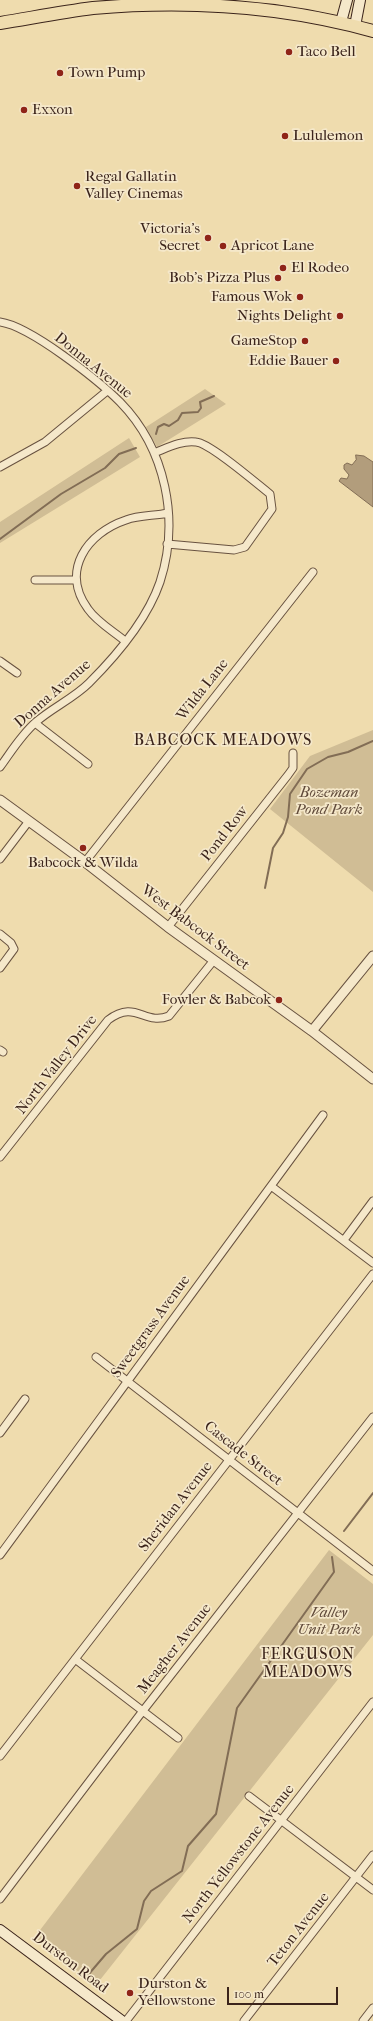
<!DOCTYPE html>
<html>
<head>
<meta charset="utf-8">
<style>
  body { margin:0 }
  #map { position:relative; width:373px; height:2021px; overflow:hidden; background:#efdcae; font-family:"IM FELL French Canon",serif }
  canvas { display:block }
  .scale { position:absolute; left:227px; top:1987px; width:111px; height:18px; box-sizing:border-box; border:2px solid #3b241b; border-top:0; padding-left:5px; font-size:12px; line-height:14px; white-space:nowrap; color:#3b241b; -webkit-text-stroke:3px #f5e8ca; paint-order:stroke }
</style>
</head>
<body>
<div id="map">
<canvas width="373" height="2021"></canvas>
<div class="scale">100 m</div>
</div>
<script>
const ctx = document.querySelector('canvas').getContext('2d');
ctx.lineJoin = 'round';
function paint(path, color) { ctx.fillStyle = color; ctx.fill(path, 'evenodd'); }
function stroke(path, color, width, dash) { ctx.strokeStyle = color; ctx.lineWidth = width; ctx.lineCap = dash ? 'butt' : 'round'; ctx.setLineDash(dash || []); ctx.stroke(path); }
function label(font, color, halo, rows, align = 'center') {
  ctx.font = font + ' "IM FELL French Canon",serif'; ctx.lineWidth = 3.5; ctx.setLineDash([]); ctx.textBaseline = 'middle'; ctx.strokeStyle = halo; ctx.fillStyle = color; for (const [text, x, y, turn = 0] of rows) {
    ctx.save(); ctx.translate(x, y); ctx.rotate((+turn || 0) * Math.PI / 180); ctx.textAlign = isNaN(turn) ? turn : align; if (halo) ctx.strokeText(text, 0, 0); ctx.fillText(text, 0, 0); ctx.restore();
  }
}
paint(new Path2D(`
  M205 389 226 404 157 447 146 427Z
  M129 438 140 457 0 543V522Z
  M373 730V892L270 809 310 756Z
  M329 1550 373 1584V1635L96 1985 34 1938Z`), '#d0bd95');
const water = new Path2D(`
  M356 455 364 456 373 462V507L339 481 341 478 347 479 349 475 344 469V465L347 463 352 465 356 460Z`);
paint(water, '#b29d7c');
stroke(water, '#826d55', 1);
stroke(new Path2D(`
  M156 434 158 427 164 424 169 426 178 420 182 413 198 412 201 408 200 402 214 396
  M0 539 61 494 105 468 119 454 136 448
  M265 888 273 848 283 833 288 817 290 794 307 769 328 757 348 752 373 741
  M344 1531 373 1493
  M88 1975 106 1954 137 1929 144 1901 151 1891 182 1871 188 1846 216 1814 237 1708 334 1572 332 1557`), '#826d55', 2);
const minor = new Path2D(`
  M0 322C30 326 98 380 120 402 166 449 180 520 160 582 147 620 117 655 89 683 74 698 52 708 36 722 21 735 11 752 0 767
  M154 453C167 448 182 440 196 442 210 443 256 483 270 494L272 509 245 547 234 550 167 544
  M0 467 45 442 107 391
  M35 580H76
  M125 641C113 631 97 622 88 609 60 571 87 533 126 520 139 515 155 516 168 513
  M0 661 17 673
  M35 723 88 764
  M0 859 29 821
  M85 862 313 572
  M168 927 288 775 293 768V753
  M0 934 11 943 14 949 0 968
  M0 1050 3 1052
  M0 1157 108 1020C136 999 144 1026 169 1016L214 960
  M271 1186 373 1263
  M344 1240 373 1201
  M96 1357 373 1571
  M0 1433 25 1399
  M0 1555 323 1115
  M75 1659 178 1738
  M0 1756 373 1274
  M249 1796 373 1890
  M0 1899 142 1712 373 1417
  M126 2021 373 1702
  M244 2021 373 1855
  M363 2021 373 2008`);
const tertiary = new Path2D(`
  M0 800 85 862 168 927 312 1031 373 1079
  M312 1031 373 956`);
const secondary = new Path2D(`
  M341 22 347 0
  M355 26 360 0
  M0 1930 122 2021`);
const trunk = new Path2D(`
  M0 23C31 18 62 12 93 8 186 0 283 6 373 31`);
stroke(minor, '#685240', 9);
stroke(tertiary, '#685240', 11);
stroke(secondary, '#3b241b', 12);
stroke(trunk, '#3b241b', 14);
stroke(minor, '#f5e8ca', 7);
stroke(tertiary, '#f5e8ca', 9);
stroke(secondary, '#f5e8ca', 10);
stroke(trunk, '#efdcae', 12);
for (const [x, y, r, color] of [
  [289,52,4,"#8f2418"],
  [60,73,4,"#8f2418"],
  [24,110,4,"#8f2418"],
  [285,136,4,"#8f2418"],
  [77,186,4,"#8f2418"],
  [208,238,4,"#8f2418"],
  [223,246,4,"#8f2418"],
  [283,268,4,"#8f2418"],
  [278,278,4,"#8f2418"],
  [300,297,4,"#8f2418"],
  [340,316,4,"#8f2418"],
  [305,341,4,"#8f2418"],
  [336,361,4,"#8f2418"],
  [83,848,4,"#8f2418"],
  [279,1000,4,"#8f2418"],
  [130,1993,4,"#8f2418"]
]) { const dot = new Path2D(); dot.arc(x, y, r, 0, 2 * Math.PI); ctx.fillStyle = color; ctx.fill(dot); stroke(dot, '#f5e8ca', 1.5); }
label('15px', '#3b241b', '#f5e8ca', [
  ["Taco Bell",297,52],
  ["Town Pump",68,73],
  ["Exxon",32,110],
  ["Lululemon",293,136],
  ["Regal Gallatin",85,177],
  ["Valley Cinemas",85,194],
  ["Victoria's",200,229,"right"],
  ["Secret",200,246,"right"],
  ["Apricot Lane",231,246],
  ["El Rodeo",291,268],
  ["Bob's Pizza Plus",270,278,"right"],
  ["Famous Wok",292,297,"right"],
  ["Nights Delight",332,316,"right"],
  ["GameStop",297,341,"right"],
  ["Eddie Bauer",328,361,"right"],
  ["Babcock & Wilda",83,863,"center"],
  ["Fowler & Babcok",271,1000,"right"],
  ["Durston &",138,1984],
  ["Yellowstone",138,2001]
], 'left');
label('15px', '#3b241b', '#f5e8ca', [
  ["Donna Avenue",93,366,39],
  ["Wilda Lane",203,690,-52],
  ["Donna Avenue",53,694,-41],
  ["Pond Row",225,834,-52],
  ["West Babcock Street",195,928,37],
  ["North Valley Drive",57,1065,-52],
  ["Sweetgrass Avenue",151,1327,-54],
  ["Cascade Street",243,1454,38],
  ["Sheridan Avenue",176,1507,-52],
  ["Meagher Avenue",175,1649,-52],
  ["North Yellowstone Avenue",239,1854,-52],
  ["Teton Avenue",299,1930,-52],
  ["Durston Road",70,1963,37]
]);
label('italic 15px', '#604a3a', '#f5e8ca', [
  ["Bozeman",329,793],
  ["Pond Park",329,810],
  ["Valley",329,1613],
  ["Unit Park",329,1630]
]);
ctx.letterSpacing = '1px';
label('16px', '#3b241b', '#f5e8ca', [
  ["BABCOCK MEADOWS",223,741],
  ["FERGUSON",308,1655],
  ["MEADOWS",308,1673]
]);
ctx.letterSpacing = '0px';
</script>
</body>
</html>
